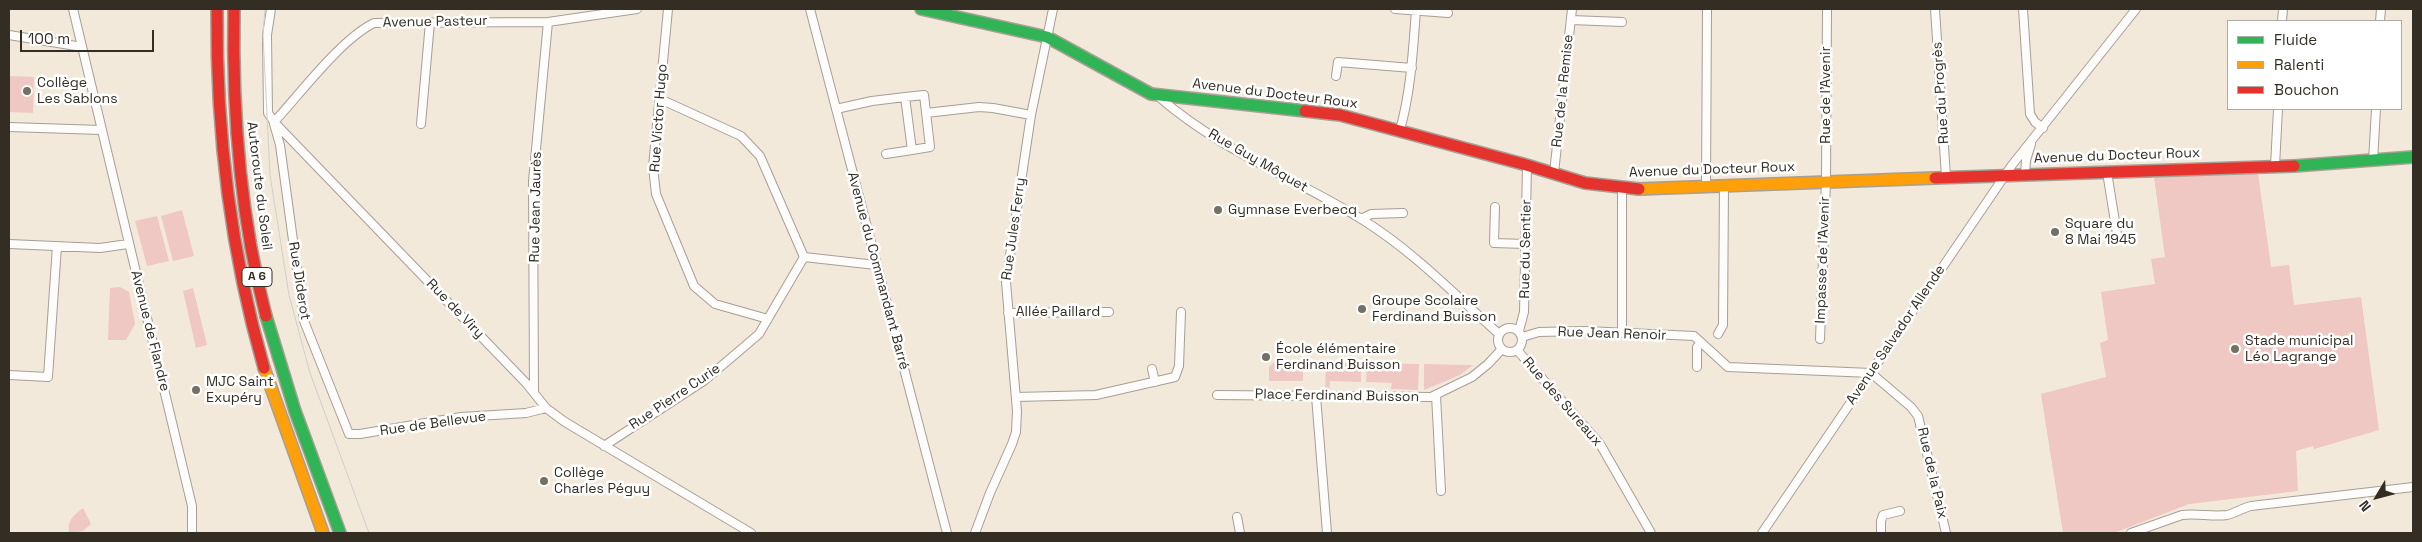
<!DOCTYPE html>
<html>
<head>
<meta charset="utf-8">
<style>
  body { margin:0 }
  #map { position:relative; width:2422px; height:542px; overflow:hidden; background:#f2e9db; font-family:"Space Grotesk",sans-serif }
  canvas { display:block }
  .frame { position:absolute; inset:0; border:10px solid #332d23; pointer-events:none }
  .legend { position:absolute; left:2227px; top:20px; width:175px; height:90px; box-sizing:border-box; background:#fff; border:1px solid #adaba7; margin:0; padding:6px 9px; list-style:none; font-size:15px; color:#332d23 }
  .legend li { display:flex; align-items:center; gap:10px; height:25px }
  .legend b { width:25px; border:1px solid #adaba7 }
  .north { position:absolute; left:2352px; top:472px; width:50px; height:50px; -webkit-text-stroke:4px #fff; paint-order:stroke; rotate:233deg; font-size:14px; font-weight:700; line-height:20px; text-align:center; color:#332d23 }
  .north::after { content:''; display:block; margin:auto; width:18px; height:22px; background:#332d23; clip-path:polygon(50% 0,100% 100%,50% 72%,0 100%) }
  .scale { position:absolute; left:20px; top:30px; width:134px; height:22px; box-sizing:border-box; border:2px solid #332d23; border-top:0; padding-left:6px; font-size:15px; line-height:18px; white-space:nowrap; color:#332d23; -webkit-text-stroke:4px #fff; paint-order:stroke }
</style>
</head>
<body>
<div id="map">
<canvas width="2422" height="542"></canvas>
<div class="frame"></div>
<ul class="legend">
<li><b style="height:6px;background:#30b455"></b>Fluide</li>
<li><b style="height:6px;background:#ff9f0a"></b>Ralenti</li>
<li><b style="height:6px;background:#e5322d"></b>Bouchon</li>
</ul>
<div class="north">N</div>
<div class="scale">100 m</div>
</div>
<script>
const ctx = document.querySelector('canvas').getContext('2d');
ctx.lineJoin = 'round';
function paint(path, color) { ctx.fillStyle = color; ctx.fill(path, 'evenodd'); }
function stroke(path, color, width, dash) { ctx.strokeStyle = color; ctx.lineWidth = width; ctx.lineCap = dash ? 'butt' : 'round'; ctx.setLineDash(dash || []); ctx.stroke(path); }
function label(font, color, halo, rows, align = 'center') {
  ctx.font = font + ' "Space Grotesk",sans-serif'; ctx.lineWidth = 5; ctx.setLineDash([]); ctx.textBaseline = 'middle'; ctx.strokeStyle = halo; ctx.fillStyle = color; for (const [text, x, y, turn = 0] of rows) {
    ctx.save(); ctx.translate(x, y); ctx.rotate((+turn || 0) * Math.PI / 180); ctx.textAlign = isNaN(turn) ? turn : align; if (halo) ctx.strokeText(text, 0, 0); ctx.fillText(text, 0, 0); ctx.restore();
  }
}
paint(new Path2D(`
  M9 76 34 77 33 113 9 112Z
  M2258 173 2271 267 2289 265 2294 305 2361 297 2379 430 2314 449 2313 446 2296 451 2298 491 2189 504 2114 533H2063L2041 394 2106 377 2100 343 2108 340 2101 292 2155 284 2151 259 2165 257 2154 177Z
  M182 210 194 256 173 261 161 216Z
  M157 216 169 261 147 266 135 221Z
  M120 287 129 292 135 324 126 340H108L110 288Z
  M193 288 207 345 196 348 183 291Z
  M1274 362 1303 363V381H1269V367Z
  M1326 363 1361 364V382L1330 381 1329 391H1325Z
  M1367 363 1419 364 1418 390 1391 389 1392 383 1366 382Z
  M1424 364 1473 365 1460 375 1424 390Z
  M83 508 91 524 83 531 69 533C67 520 73 516 83 508Z`), '#efc7c3');
const street = new Path2D(`
  M73 9 192 506V533
  M271 9 267 35 268 113 274 122 526 383 546 408 565 422 751 533
  M668 9 653 167 656 194 694 286 715 304 768 319
  M810 9 947 533
  M1395 9 1448 13
  M1935 9 1946 177
  M2023 9 2030 114 2035 122 2043 128
  M1571 20 1622 22
  M2282 21 2283 9
  M2380 21 2381 9
  M9 35 82 47
  M1336 76 1338 62 1412 68
  M924 95 930 147 912 150 905 97Z
  M1159 97C1221 151 1295 178 1363 220 1414 252 1454 294 1499 334
  M660 99 741 136 760 156 804 257
  M836 109 872 101 905 97
  M926 113 979 107 993 108 1031 115
  M274 122C300 94 341 39 374 23L548 22 637 9
  M274 124 280 145 304 321 349 434H360L461 417 526 413 546 408
  M421 124 430 22
  M9 127 101 130
  M1400 130C1411 91 1413 50 1416 10
  M886 154 912 150
  M2373 161 2376 109
  M2275 166 2278 109
  M2107 172 2117 234
  M1554 173 1572 9
  M2025 175 2026 160 2031 144
  M1706 187 1707 9
  M1495 207 1494 243 1526 244
  M1361 219 1371 214 1403 213
  M9 244 100 248 128 244
  M1008 313 1109 312
  M1498 340a12 12 0 1 1 24 0a12 12 0 1 1-24 0Z
  M1519 331 1524 312 1527 165
  M1622 333V188
  M1718 334 1723 325 1724 186
  M1522 337 1539 332 1586 331 1694 336 1728 367 1871 373
  M1820 339 1826 181 1827 9
  M1517 350 1600 444 1651 533
  M1697 367V347L1701 343
  M1152 369 1155 382
  M1871 373 1911 407 1918 416 1946 533
  M9 375 48 377 57 246
  M534 392 533 181 548 22
  M1217 395 1431 397 1472 377 1488 364 1502 349
  M1436 395 1441 491
  M1316 396 1327 533
  M1016 397 1096 395 1175 377 1179 366 1181 312
  M604 446 705 380 759 334 804 257 876 265
  M1237 517 1240 533
  M975 533 990 493 1012 444 1016 432 1017 411 1006 282 1031 115 1053 9
  M1762 533 2012 165 2136 9
  M1881 533V521L1883 515 1900 511
  M2131 533 2182 515C2197 513 2212 517 2227 515 2235 513 2243 508 2251 506L2413 487`);
const fast = new Path2D(`
  M921 9 1047 37 1151 94 1305 111
  M2294 166 2413 157
  M266 316 295 411 340 533`);
const slow = new Path2D(`
  M1639 189 1935 178
  M264 368 323 533`);
const jam = new Path2D(`
  M217 9C216 132 230 250 264 368
  M234 9C232 113 240 216 266 316
  M1305 111 1340 115 1523 164 1585 183 1639 189
  M1935 178 2294 166`);
stroke(street, '#a69f95', 10);
stroke(fast, '#a69f95', 14);
stroke(slow, '#a69f95', 14);
stroke(jam, '#a69f95', 14);
stroke(street, '#fdfcfa', 8);
stroke(fast, '#30b455', 11);
stroke(slow, '#ff9f0a', 11);
stroke(jam, '#e5322d', 11);
stroke(new Path2D(`
  M265 9 263 35 270 175 289 295 310 373 369 533`), '#d1cfcb', 1);
for (const [x, y, r, color] of [
  [27,91,5,"#766f63"],
  [1218,210,5,"#766f63"],
  [2055,232,5,"#766f63"],
  [1362,309,5,"#766f63"],
  [2235,349,5,"#766f63"],
  [1266,357,5,"#766f63"],
  [196,390,5,"#766f63"],
  [544,481,5,"#766f63"]
]) { const dot = new Path2D(); dot.arc(x, y, r, 0, 2 * Math.PI); ctx.fillStyle = color; ctx.fill(dot); stroke(dot, '#fff', 2); }
for (const [x, y, w] of [
  [257,277,30]
]) { const box = new Path2D(); box.roundRect(x - w / 2, y - 9.5, w, 19, 4); ctx.fillStyle = '#fff'; ctx.fill(box); stroke(box, '#332d23', 1); }
label('bold 12px', '#332d23', null, [
  ["A 6",257,277]
]);
label('14px', '#332d23', '#fff', [
  ["Avenue Pasteur",435,22,-1],
  ["Rue de la Remise",1563,91,-84],
  ["Rue du Progrès",1941,93,-94],
  ["Avenue du Docteur Roux",1275,94,7],
  ["Rue de l'Avenir",1826,95,-90],
  ["Rue Victor Hugo",659,118,-86],
  ["Avenue du Docteur Roux",2117,156,-2],
  ["Rue Guy Môquet",1258,161,30],
  ["Avenue du Docteur Roux",1712,170,-2],
  ["Autoroute du Soleil",259,186,83],
  ["Rue Jean Jaurès",536,207,-89],
  ["Rue Jules Ferry",1014,229,-82],
  ["Rue du Sentier",1526,249,-89],
  ["Impasse de l'Avenir",1823,260,-88],
  ["Avenue du Commandant Barré",878,271,75],
  ["Rue Diderot",299,281,81],
  ["Rue de Viry",455,309,46],
  ["Allée Paillard",1058,312],
  ["Avenue de Flandre",150,331,76],
  ["Rue Jean Renoir",1612,334,2],
  ["Avenue Salvador Allende",1896,335,-56],
  ["Place Ferdinand Buisson",1337,396,1],
  ["Rue Pierre Curie",675,397,-34],
  ["Rue des Sureaux",1562,402,49],
  ["Rue de Bellevue",433,424,-8],
  ["Rue de la Paix",1932,473,77]
]);
label('14px', '#332d23', '#fff', [
  ["Collège",37,83],
  ["Les Sablons",37,99],
  ["Gymnase Everbecq",1228,210],
  ["Square du",2065,224],
  ["8 Mai 1945",2065,240],
  ["Groupe Scolaire",1372,301],
  ["Ferdinand Buisson",1372,317],
  ["Stade municipal",2245,341],
  ["Léo Lagrange",2245,357],
  ["École élémentaire",1276,349],
  ["Ferdinand Buisson",1276,365],
  ["MJC Saint",206,382],
  ["Exupéry",206,398],
  ["Collège",554,473],
  ["Charles Péguy",554,489]
], 'left');
</script>
</body>
</html>
